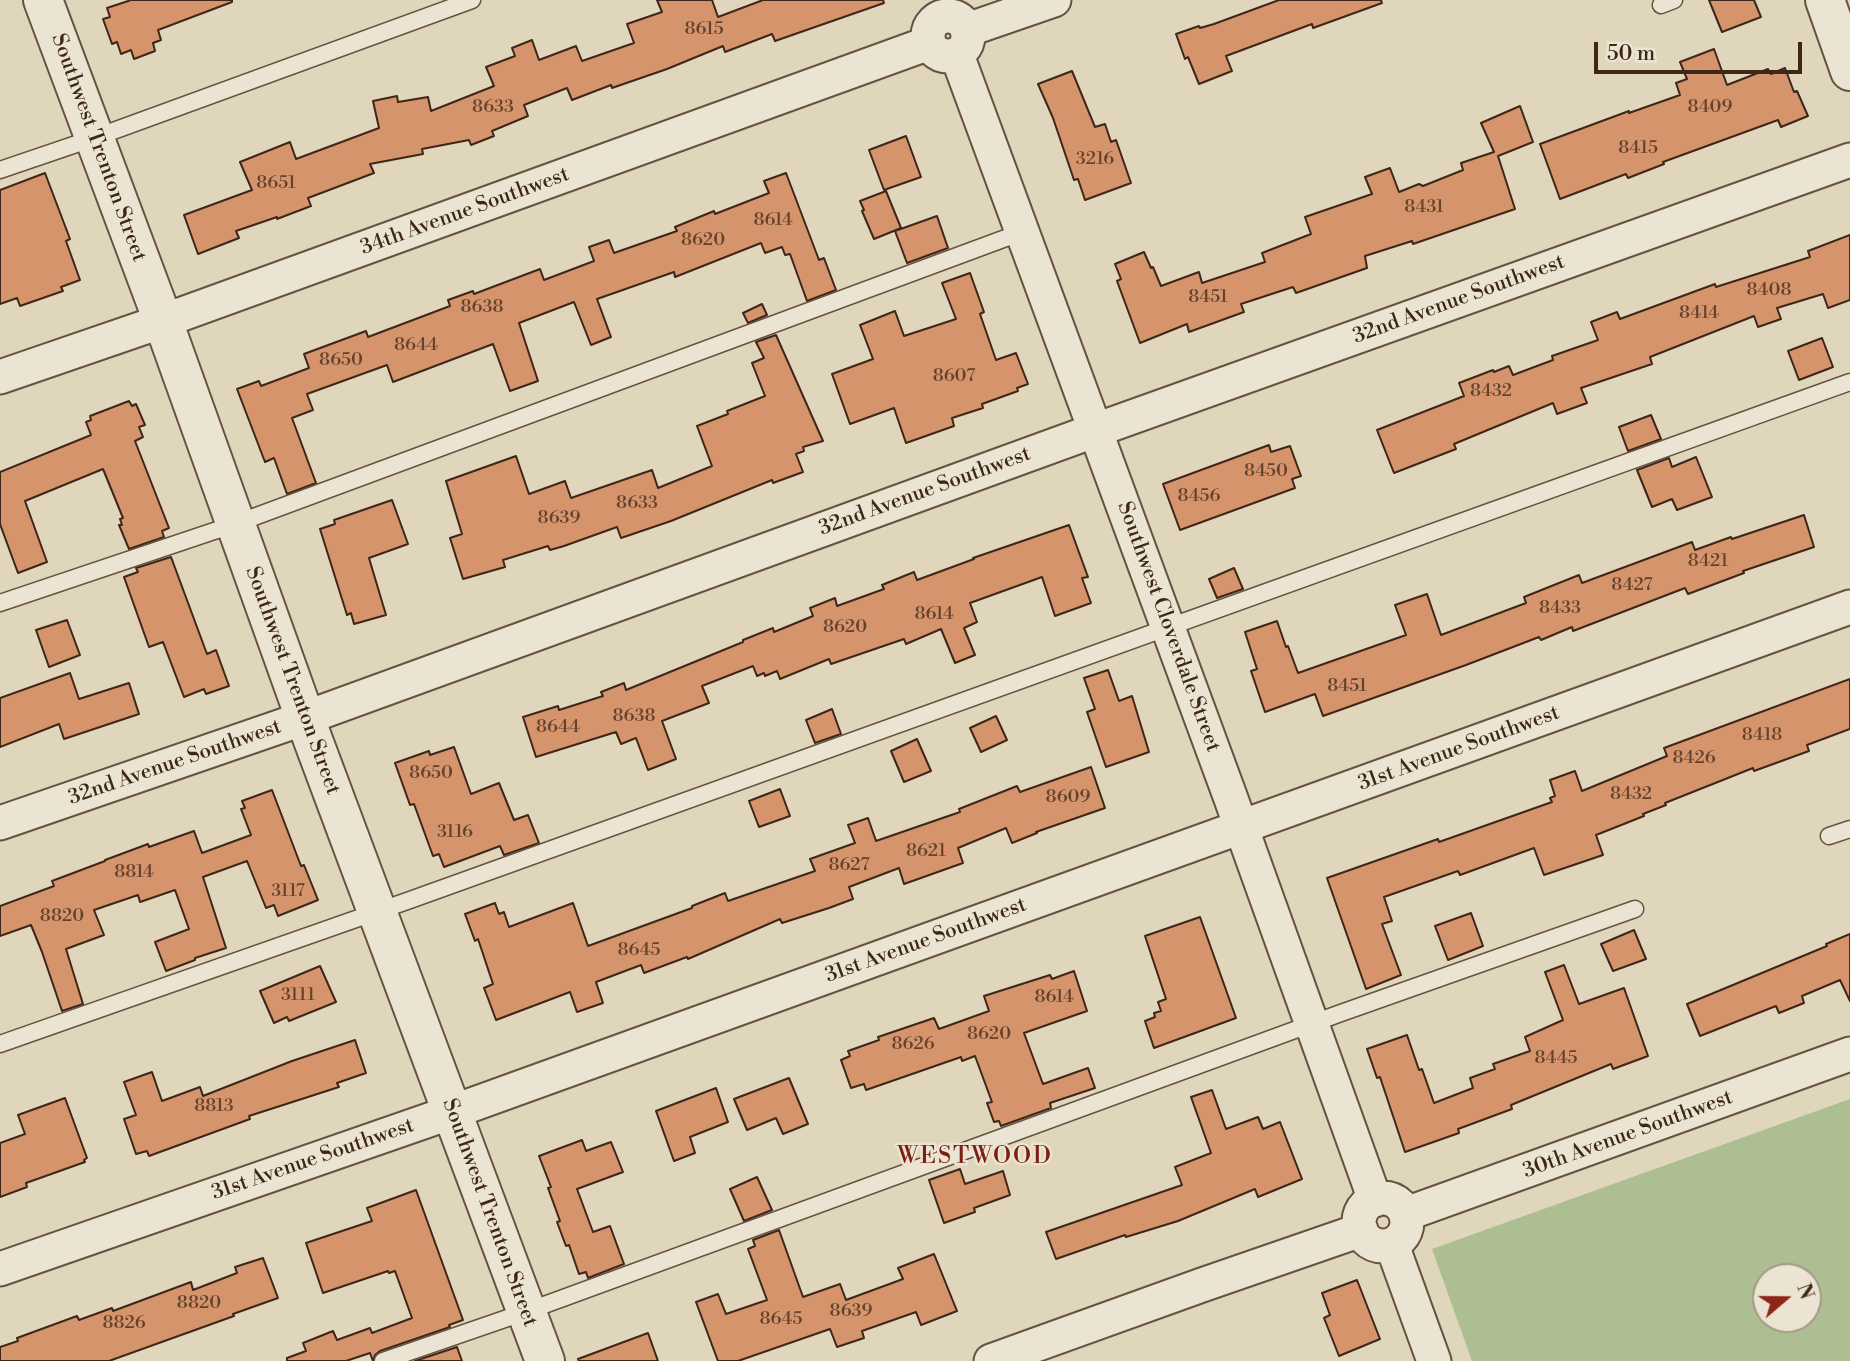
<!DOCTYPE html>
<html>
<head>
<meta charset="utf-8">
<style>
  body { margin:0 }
  #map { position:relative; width:1850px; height:1361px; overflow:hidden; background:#e0d6bb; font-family:"Libre Bodoni",serif }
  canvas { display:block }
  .north { position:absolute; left:1752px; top:1263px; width:70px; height:70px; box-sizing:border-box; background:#ebe4d3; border:2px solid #a69888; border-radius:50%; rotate:70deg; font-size:19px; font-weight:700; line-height:28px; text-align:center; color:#3e2618 }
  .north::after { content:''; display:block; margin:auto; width:24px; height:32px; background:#8f2418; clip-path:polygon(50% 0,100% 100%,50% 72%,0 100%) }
  .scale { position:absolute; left:1594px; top:42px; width:208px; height:32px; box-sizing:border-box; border:4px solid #3e2618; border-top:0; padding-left:9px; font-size:21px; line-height:24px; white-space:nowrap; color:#3e2618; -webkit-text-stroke:5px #ebe4d3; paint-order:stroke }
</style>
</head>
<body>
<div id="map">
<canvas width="1850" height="1361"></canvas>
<div class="north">N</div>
<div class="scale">50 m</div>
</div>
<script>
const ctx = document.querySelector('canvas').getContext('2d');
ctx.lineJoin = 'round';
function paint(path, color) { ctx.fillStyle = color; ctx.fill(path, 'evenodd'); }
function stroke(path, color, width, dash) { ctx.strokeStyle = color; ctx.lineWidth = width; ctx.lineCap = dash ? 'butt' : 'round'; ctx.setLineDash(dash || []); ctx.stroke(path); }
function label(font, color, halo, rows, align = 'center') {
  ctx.font = font + ' "Libre Bodoni",serif'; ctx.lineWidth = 5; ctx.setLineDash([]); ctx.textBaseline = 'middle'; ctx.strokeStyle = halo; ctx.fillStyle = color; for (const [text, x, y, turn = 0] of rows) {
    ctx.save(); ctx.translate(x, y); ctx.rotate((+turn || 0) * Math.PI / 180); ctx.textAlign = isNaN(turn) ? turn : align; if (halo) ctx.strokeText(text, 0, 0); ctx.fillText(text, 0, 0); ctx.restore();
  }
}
paint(new Path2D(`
  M1850 1099V1361H1472L1432 1249ZM1766 1277H1808V1319H1766Z`), '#aebe93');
const building = new Path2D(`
  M131 0H232V2L158 30 161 40 153 43 155 51 134 59 131 50 121 54 117 42 112 44 103 19 110 17 107 8Z
  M657 0H712L718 17 763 0H883L884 3 775 41 772 34 725 52 723 46 667 69 612 88 611 85 572 100 567 88 524 105 528 116 492 131 494 136 471 145 469 140 422 149 423 154 370 164 374 173 308 198 311 206 277 219V217L236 231 239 238 198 254 184 215 252 190 240 162 290 142 296 159 379 128 373 101 397 96 398 102 428 97 431 111 494 86 486 67 515 56 512 48 532 40 539 60 576 46 582 61 634 43 627 24 662 12Z
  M1279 0H1381L1382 3 1313 28 1312 24 1226 56 1232 71 1199 84 1188 57 1185 59 1176 34 1199 26 1200 28 1214 24Z
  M1709 0H1754L1761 17 1722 32Z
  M1714 49 1727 85 1768 69 1771 74 1785 68 1794 92 1797 91 1808 116 1781 127 1778 120 1663 162 1664 164 1628 178 1626 174 1560 199 1540 144 1629 111V113L1680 95 1676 83 1687 79 1680 62Z
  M1072 71 1095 127 1105 124 1111 142 1116 140 1131 183 1085 200 1078 179 1074 180 1053 118 1038 84Z
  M1520 106 1533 142 1498 156 1515 209 1413 244 1412 241 1365 256 1367 268 1296 293 1293 287 1241 304 1244 312 1189 332 1187 324 1140 343 1117 281 1121 279 1115 264 1144 252 1151 268 1153 267 1161 286 1199 272 1202 283 1265 262 1262 253 1311 234 1305 217 1372 194 1365 177 1390 168 1399 192 1419 184 1423 186 1463 170 1461 163 1494 152 1481 123Z
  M906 136 921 177 884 190 869 150Z
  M45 173 70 239 66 241 80 280 61 287 63 291 20 306 17 298 0 304V190Z
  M786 173 819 260 824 258 836 290 807 301 790 254 785 255 782 247 765 253 761 243 675 277 674 272 597 299 611 337 591 345 574 302 519 323 538 381 510 391 493 344 393 382 387 365 307 394 313 410 292 418 316 483 287 494 274 458 265 462 237 389 259 381 261 386 309 368 304 354 366 331 368 337 450 306 448 300 473 291 474 294 540 269 544 280 594 261 589 247 609 240 614 253 677 231 675 227 714 211 715 214 769 193 764 181Z
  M886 191 901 228 874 239 862 211 864 210 860 201Z
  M937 216 948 248 907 263 895 231Z
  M1850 235V300L1828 308 1823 294 1777 308 1781 319 1758 327 1754 316 1650 357 1652 364 1581 388 1587 403 1557 414 1553 403 1454 444 1456 449 1394 473 1377 430 1464 396 1459 383 1493 370 1494 372 1509 366 1513 375 1553 360 1552 356 1598 340 1591 322 1617 312 1620 319 1715 284 1716 287 1810 257 1808 251Z
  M970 273 984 312 980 314 996 360 1016 353 1028 384 1017 388 1018 391 982 404 983 408 952 418 954 426 906 443 894 408 850 424 832 374 873 359 860 325 895 311 904 336 956 319 942 283Z
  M762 304 767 315 748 323 743 313Z
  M776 335 823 441 803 447 804 451 796 454 803 472 773 483 772 480 671 521 621 538 617 527 564 546 550 550 548 546 503 560 505 567 463 579 450 538 462 534 446 481 516 456 529 494 565 481 571 498 652 470 658 488 712 466 697 426 728 414 727 411 765 396 752 363 764 358 756 342Z
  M1822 338 1833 367 1799 380 1788 351Z
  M129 401 132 406 136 404 145 425 139 427 143 437 135 441 169 528 162 531 164 537 129 549 119 525H122L120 519 123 518 103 469 25 501 47 562 18 573 0 524V472L91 435 86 422 91 420 90 416Z
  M1651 415 1661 439 1628 451 1619 427Z
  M1269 445 1271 452 1290 446 1301 476 1292 479 1295 488 1180 530 1163 484Z
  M1696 457 1712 497 1677 510 1672 499 1652 507 1637 470 1669 458 1672 467Z
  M392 500 408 544 369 558 386 615 354 624 351 613 347 615 320 529 335 524 334 520Z
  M1804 515 1814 547 1743 571 1744 573 1688 594 1685 588 1573 631 1572 627 1541 640 1539 637 1466 665 1323 716 1315 694 1265 712 1251 671 1257 669 1245 632 1277 621 1286 647 1288 646 1298 673 1406 635 1395 605 1427 594 1441 635 1526 603 1524 597 1579 575 1582 583 1692 542 1695 550 1731 537 1732 539Z
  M1069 525 1088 577 1082 578 1091 603 1055 616 1042 577 970 603 977 622 964 628 975 655 955 663 941 629 906 644 904 639 831 664 829 659 780 679 777 671 765 676 764 673 757 676 753 666 702 686 709 703 662 721 676 759 648 770 636 738 621 744 616 732 536 757 523 717 558 706 559 710 603 696 601 692 624 683 626 690 743 642V640L773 628 774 632 813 616 810 608 835 598 837 606 884 589 882 585 914 572 917 580 974 559 973 558Z
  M171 557 207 654 216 650 229 686 206 694 204 689 184 697 163 642 149 647 124 577 138 572 136 568Z
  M1234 568 1243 589 1217 598 1209 579Z
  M67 620 80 655 49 667 36 630Z
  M1108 670 1119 701 1132 696 1149 752 1106 767 1087 712 1095 709 1084 678Z
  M70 673 79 699 129 683 139 714 64 739 59 724 0 747V698Z
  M1850 679V729L1807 745 1809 751 1754 771 1753 768 1665 803 1666 805 1643 814 1644 816 1596 835 1603 855 1544 875 1534 848 1460 875 1458 871 1384 897 1392 921 1382 924 1401 975 1366 989 1327 878 1438 839 1439 842 1552 802 1550 798 1555 796 1550 780 1575 771 1582 791 1667 756 1664 748Z
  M832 709 841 734 815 743 806 720Z
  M996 716 1007 740 981 752 970 728Z
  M917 739 931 771 904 782 891 751Z
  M454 747 471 794 499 783 514 820 528 815 539 843 504 855 500 846 444 867 439 854 433 856 414 804 410 805 395 763 429 751 430 755Z
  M1091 767 1105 808 1036 832 1037 833 1012 843 1006 828 958 848 963 863 904 884 899 868 849 887 853 899 829 908 782 923 780 919 688 959 687 957 644 973 641 965 596 982 603 1003 577 1012 570 992 496 1020 489 1001 484 988 493 984 478 939 475 941 465 914 495 903 499 914 504 912 509 927 573 903 588 946 692 908V906L725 893 728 901 815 871 810 859 855 843 848 825 868 818 876 841 960 812 959 809 1017 786 1020 792Z
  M780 789 790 816 759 827 749 801Z
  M272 790 301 866 304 865 318 900 278 916 274 905 266 908 247 861 203 877 226 948 195 958V960L166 971 155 942 189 929 175 890 140 902 138 895 94 910 104 935 66 949 83 1004 62 1011 42 952 31 925 0 936V906L54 886 52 881 105 861V860L148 844 149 847 194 831 202 853 251 835 241 809 245 808 242 801Z
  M1471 913 1483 946 1448 960 1435 926Z
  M1200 917 1236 1018 1154 1048 1145 1021 1155 1017 1154 1013 1161 1011 1158 1002 1166 999 1145 936Z
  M1634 930 1646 959 1613 971 1601 944Z
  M1850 934V1001L1840 980 1802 996 1804 1003 1779 1013 1776 1006 1700 1036 1687 1004 1827 946 1826 944Z
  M1564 965 1579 1004 1624 988 1648 1056 1613 1069 1611 1064 1511 1105 1512 1109 1458 1129 1459 1133 1405 1152 1380 1077 1377 1078 1367 1049 1407 1035 1419 1070 1422 1069 1434 1103 1473 1088 1470 1078 1495 1069 1493 1064 1530 1051 1525 1037 1563 1020 1545 972Z
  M320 966 336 1002 289 1021 287 1017 274 1023 260 991Z
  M1074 971 1087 1011 1024 1033 1043 1084 1088 1068 1095 1088 1050 1103 1051 1108 1001 1126 999 1121 994 1122 987 1103 992 1102 975 1056 962 1061 961 1057 866 1090 864 1084 851 1088 841 1060 850 1056 848 1051 879 1040 878 1037 934 1018 939 1029 989 1011 984 996 1050 975 1052 979Z
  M355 1040 366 1073 337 1083 339 1087 249 1116 250 1119 149 1156 147 1151 136 1154 124 1119 136 1115 124 1082 152 1072 162 1101 200 1087 203 1096 292 1061Z
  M789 1078 808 1124 783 1134 776 1118 747 1130 734 1099Z
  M716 1088 728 1122 690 1137 695 1153 674 1161 656 1111Z
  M1212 1090 1226 1129 1258 1117 1263 1129 1280 1122 1302 1179 1258 1197 1255 1189 1178 1221 1126 1237 1125 1235 1056 1259 1046 1232 1182 1185 1175 1167 1211 1153 1191 1097Z
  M65 1098 87 1158 84 1160 85 1162 26 1183 27 1187 0 1197V1143L25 1134 18 1115Z
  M582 1140 586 1151 611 1142 623 1172 577 1189 593 1232 610 1226 624 1264 588 1278 586 1272 579 1274 569 1245 566 1246 557 1222 560 1221 548 1188 551 1187 539 1156Z
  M960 1169 965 1184 1003 1171 1010 1195 974 1208 975 1212 944 1223 929 1180Z
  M757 1177 772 1210 744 1221 730 1189Z
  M416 1190 463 1320 449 1325 450 1327 380 1351 375 1355 373 1361 370 1353 346 1361H287V1358L306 1351 303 1343 333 1331 337 1340 370 1328 372 1333 412 1318 395 1271 389 1273 388 1271 323 1293 306 1243 372 1221 367 1208Z
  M779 1230 803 1297 840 1284 846 1300 903 1279 898 1268 934 1254 957 1311 921 1325 916 1312 862 1331 864 1338 837 1347 830 1329 738 1361H718L696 1302 718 1294 726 1314 767 1300 748 1249 755 1246 753 1240Z
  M263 1258 278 1298 233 1314 234 1316 109 1361H0V1347L18 1341 17 1338 77 1316 79 1320 112 1308 113 1311 191 1282 193 1290 237 1273 235 1267Z
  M1357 1280 1380 1339 1339 1356 1324 1318 1330 1315 1322 1293Z
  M648 1333 658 1361H579L578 1359Z
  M457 1347 462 1361H415Z`);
paint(building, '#d5946b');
stroke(building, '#3e2618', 2);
const service = new Path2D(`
  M1661 5 1674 0
  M0 170 94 138 472 0
  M0 603 235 524 1022 232
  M1829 836 1850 829
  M0 1044 410 900 1850 382
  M383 1361 525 1312 1341 1013 1635 909`);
const minor = new Path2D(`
  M928 36a20 20 0 1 1 40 0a20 20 0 1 1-40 0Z
  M967 30 1054 0
  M957 55 1230 796 1375 1200
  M0 377 163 321 929 43
  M0 823 305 718 1096 430 1850 160
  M1359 1222a24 24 0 1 1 48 0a24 24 0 1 1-48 0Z
  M1406 1214 1850 1054
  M1392 1245 1434 1361
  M0 1269 452 1112 1850 607
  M991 1361 1202 1285 1361 1230`);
const tertiary = new Path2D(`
  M43 0 163 321 313 740 545 1361
  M1825 0 1850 71`);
stroke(service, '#665241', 19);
stroke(minor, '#665241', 37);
stroke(tertiary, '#665241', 42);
stroke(service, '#ebe4d3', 16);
stroke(minor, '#ebe4d3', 33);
stroke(tertiary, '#ebe4d3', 38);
label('18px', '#64422d', null, [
  ["8615",704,30],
  ["8633",493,108],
  ["8409",1710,108],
  ["8415",1638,149],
  ["3216",1095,160],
  ["8651",276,184],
  ["8431",1424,208],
  ["8614",773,221],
  ["8620",703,241],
  ["8408",1769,291],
  ["8451",1208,298],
  ["8638",482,308],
  ["8414",1699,314],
  ["8644",416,346],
  ["8650",341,361],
  ["8607",954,377],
  ["8432",1491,392],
  ["8450",1266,472],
  ["8456",1199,497],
  ["8633",637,504],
  ["8639",559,519],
  ["8421",1708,562],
  ["8427",1632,586],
  ["8433",1560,609],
  ["8614",934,615],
  ["8620",845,628],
  ["8451",1347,687],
  ["8638",634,717],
  ["8644",558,728],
  ["8418",1762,736],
  ["8426",1694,759],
  ["8650",431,774],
  ["8432",1631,795],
  ["8609",1068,798],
  ["3116",455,833],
  ["8621",926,852],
  ["8627",849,866],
  ["8814",134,873],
  ["3117",288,892],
  ["8820",62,917],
  ["8645",639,951],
  ["3111",298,996],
  ["8614",1054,998],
  ["8620",989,1035],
  ["8626",913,1045],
  ["8445",1556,1059],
  ["8813",214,1107],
  ["8820",199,1304],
  ["8639",851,1312],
  ["8645",781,1320],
  ["8826",124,1324]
]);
label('21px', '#3e2618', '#ebe4d3', [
  ["Southwest Trenton Street",98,148,70],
  ["34th Avenue Southwest",465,212,-20],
  ["32nd Avenue Southwest",1459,300,-20],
  ["32nd Avenue Southwest",925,492,-20],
  ["Southwest Cloverdale Street",1168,627,70],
  ["Southwest Trenton Street",292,681,70],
  ["31st Avenue Southwest",1459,749,-20],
  ["32nd Avenue Southwest",175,763,-19],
  ["31st Avenue Southwest",926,941,-20],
  ["30th Avenue Southwest",1628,1135,-20],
  ["31st Avenue Southwest",313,1160,-19],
  ["Southwest Trenton Street",489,1213,70]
]);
ctx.letterSpacing = '2px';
label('23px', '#7a1f14', '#ebe4d3', [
  ["WESTWOOD",975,1157]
]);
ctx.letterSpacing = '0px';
</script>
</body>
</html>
